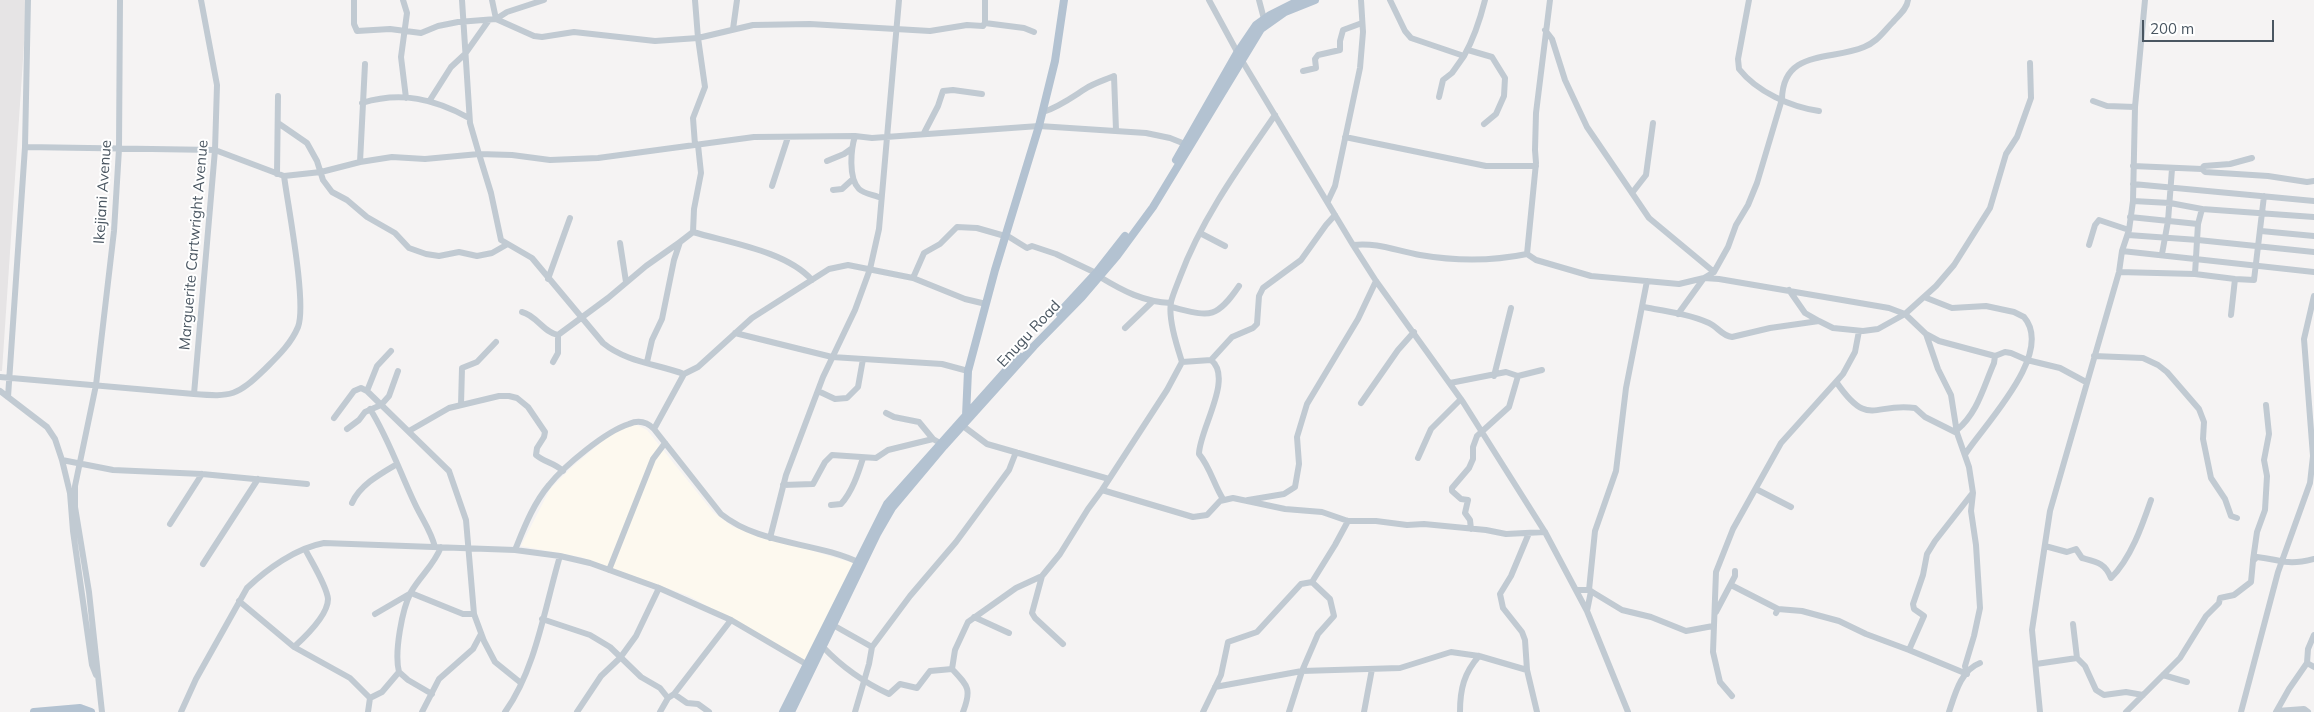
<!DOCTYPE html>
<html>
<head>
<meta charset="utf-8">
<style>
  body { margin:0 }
  #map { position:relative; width:2314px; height:712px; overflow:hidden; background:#f5f3f3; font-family:Mulish,sans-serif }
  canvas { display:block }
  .scale { position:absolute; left:2142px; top:20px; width:132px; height:22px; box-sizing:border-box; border:2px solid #4a5661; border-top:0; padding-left:6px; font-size:15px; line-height:18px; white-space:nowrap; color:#4a5661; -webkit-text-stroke:4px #fff; paint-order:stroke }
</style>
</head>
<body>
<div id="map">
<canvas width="2314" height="712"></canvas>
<div class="scale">200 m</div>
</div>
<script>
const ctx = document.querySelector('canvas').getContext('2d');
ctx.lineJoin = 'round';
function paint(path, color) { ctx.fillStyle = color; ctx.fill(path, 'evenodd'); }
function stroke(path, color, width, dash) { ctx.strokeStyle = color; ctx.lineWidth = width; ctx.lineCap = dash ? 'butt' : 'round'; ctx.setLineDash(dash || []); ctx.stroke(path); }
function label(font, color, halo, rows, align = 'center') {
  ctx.font = font + ' Mulish,sans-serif'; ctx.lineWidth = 4; ctx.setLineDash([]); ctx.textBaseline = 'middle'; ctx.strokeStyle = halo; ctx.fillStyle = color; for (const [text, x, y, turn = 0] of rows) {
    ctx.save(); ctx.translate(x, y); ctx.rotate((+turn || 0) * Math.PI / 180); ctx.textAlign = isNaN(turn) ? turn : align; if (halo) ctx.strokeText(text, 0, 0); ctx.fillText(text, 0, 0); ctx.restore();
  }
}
paint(new Path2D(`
  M635 424 647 430 713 512 733 527 853 563 805 660 689 596 581 557 521 546 550 489 572 467 611 434Z`), '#fdf9ef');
paint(new Path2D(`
  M0 0H27L2 371H0Z`), '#e6e4e5');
stroke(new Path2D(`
  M354 0V24L357 31 390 29 421 33 438 26 458 22 496 19 507 12 544 0
  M403 0 407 13 401 57 406 98
  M492 0 496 19
  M695 0 698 38 705 87 693 118 695 145
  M1209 0 1241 59 1353 245 1376 281 1463 402 1545 532 1587 611 1628 712
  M1259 0 1264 19
  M1390 0 1405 31 1411 38 1464 56C1474 38 1480 20 1485 0
  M1749 0 1738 59 1739 69C1757 92 1791 107 1819 111
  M496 19 534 36 542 37 574 32 655 41 698 38 753 25 810 24 930 31 967 25 983 26 985 23 1024 28 1034 32
  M985 23V0
  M733 29 737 0
  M1545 30 1552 39 1565 80 1587 127 1632 193 1649 218 1714 272
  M1468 50 1492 57 1505 78 1504 96 1496 114 1484 124
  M1303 71 1316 68 1315 59 1318 55 1340 50V41L1343 30 1362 23
  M1439 97 1443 80 1452 73 1464 56
  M430 100 451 67 465 54 489 20
  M2093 101 2107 106 2135 107
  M362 103C401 91 435 99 469 118
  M1043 112C1059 107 1071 98 1085 89 1094 83 1105 80 1114 76L1116 130
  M278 123 307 143 317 161 323 180 332 192 347 200 367 217 395 233 409 248 426 254 439 256 459 252 477 256 492 253 506 245
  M924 133 938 106 943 91 953 90 982 94
  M855 136C851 149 848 178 859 189 864 194 875 195 881 198
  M1345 137 1486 166H1536
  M25 147 215 150 284 176 321 172 360 162 392 157 425 159 479 154 470 123 462 0
  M827 161 844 154 851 149
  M360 162 365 64
  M2133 166 2202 169 2204 166 2230 164 2252 158
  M2202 169 2205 172 2268 176 2307 182 2314 181
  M277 174 278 96
  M2133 184 2314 201
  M772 186 788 137
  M833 190 842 189 853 179
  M1632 193 1646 175 1653 123
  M1328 201 1335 186 1360 68 1363 32 1361 0
  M2133 201 2170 203 2202 209 2314 217
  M2130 217 2198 224
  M2261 231 2314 236
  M693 232C730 243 786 251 812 280
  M1200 233 1225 246
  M1006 235 1027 248 1032 246 1056 254 1096 273
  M2128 235 2198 240 2314 252
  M620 243 626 282
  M1353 245C1377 242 1397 251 1420 255 1455 261 1493 261 1527 254L1536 260 1591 276 1679 284 1704 278 1719 279 1889 308 1905 314 1926 334 1939 341 1995 356
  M2089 245 2095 225 2099 220 2129 230
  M2122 251 2314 272
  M1527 254 1536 163 1535 150 1536 113 1550 0
  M2162 254 2168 221 2172 169
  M2119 272 2195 274 2235 279 2254 280 2264 196
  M2195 274 2198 224 2202 209
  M1100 277C1123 291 1144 302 1171 303
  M913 278 924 253 940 244 957 227 977 228 1005 236
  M548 279 570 218
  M1789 290 1805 313 1819 321 1833 328 1863 331 1878 329 1905 314 1936 286 1954 265 1990 208 2006 154 2017 137 2031 98 2030 63
  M1924 297 1952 308 1986 306 2014 312 2024 317C2055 353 1985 424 1966 453
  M1171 307C1209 316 1215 321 1239 286
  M1643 307C1665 311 1689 314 1709 323 1718 327 1722 336 1732 337L1770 328 1819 321
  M522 312C536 315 544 333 558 335L608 298 646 266 680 242
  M1678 314 1704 278 1714 272 1728 247 1736 225 1748 205 1757 183 1782 99C1783 49 1831 61 1864 47 1877 42 1883 32 1893 22 1899 15 1907 9 1908 0
  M2231 315 2235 279
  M1125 328 1152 302
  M735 333 832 357 942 364 968 371
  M1926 334 1938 369 1951 395 1957 433 1969 467 1973 493 1971 511 1976 545 1980 608 1974 636 1965 666 1967 674
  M2094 356 2143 358 2158 365 2167 372 2199 409 2204 422 2203 439 2211 478 2225 499 2231 516 2237 518
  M1211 360C1234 378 1199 430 1199 454 1210 467 1214 485 1223 499
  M553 362 558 353V335
  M647 362 652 340 662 319 674 260 680 242 693 232 694 209 701 173 698 145
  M1182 362 1211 360 1232 337 1253 328 1257 324 1259 296 1263 288 1301 260 1326 225 1335 215
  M684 374C657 364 626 362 603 343L532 258 501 240 491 193 479 154 512 155 550 160 598 158 754 137 855 136 872 138 1039 126 1146 133 1170 138 1185 144
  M1494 376 1511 308
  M0 377 194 394 215 150 217 85 201 0
  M1450 383 1506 372 1518 376 1542 370
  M1837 383C1869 429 1874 402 1915 408L1925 417 1957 433
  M0 391 47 427 55 439 62 460 70 493 73 531 92 665 96 675
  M367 391 377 366 391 351
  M818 391 835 399 847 398 858 387 863 359
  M194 394C232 397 237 396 265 369 277 357 291 344 298 327 307 304 288 206 284 176
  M8 397 25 147 28 0
  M1361 403 1398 350 1414 332
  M461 405 462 368 477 362 496 342
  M370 409C389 439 400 473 415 504 422 519 431 531 435 547
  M886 413 894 417 919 422 933 439 940 443
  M334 418 354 391 361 388 367 391 449 471 466 520 474 614 484 641 495 662 521 683
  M963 426 987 444 1109 479
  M347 429 359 420 365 412 381 405 389 396 398 371
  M654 429 684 374 698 367 752 318 829 269 848 265 913 278 965 299 986 304
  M1957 430C1978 412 1983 388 1994 363L1995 356 2005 352 2011 353 2027 360 2060 368 2086 382
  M409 431 449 408 499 396H509L517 398 528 407 545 432 544 437 537 448 536 455C544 462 555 463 563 471
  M1418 458 1431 429 1461 399
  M62 460 113 470 202 474 307 484
  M783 485 813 484 825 462 832 455 876 458 888 450 933 439
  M1756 489 1791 507
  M1102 490 1193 517 1207 515 1220 501 1233 498 1285 509 1322 512 1348 521H1376L1407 525 1424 524 1486 530 1506 534 1545 532
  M1248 500 1284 494 1295 487 1299 464 1297 437 1307 404 1358 319 1376 281
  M352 503C360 485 380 474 397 464
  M831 505 841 504C852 492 858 474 863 458
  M170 524 202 474
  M1471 529 1470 520 1465 513 1468 500 1461 499 1452 491V488L1469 468 1473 459V447L1477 436 1509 407 1518 376
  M1529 533 1511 576 1500 594 1503 608 1522 632 1525 640 1527 670 1537 712
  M770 538 786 475 823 377 855 310 870 269 879 229 899 0
  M2045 546 2067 552 2076 549 2082 558C2097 562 2105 563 2111 578 2131 558 2142 526 2151 500
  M515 550C524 528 533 504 549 485 564 466 606 431 629 424 638 420 647 422 654 429L721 514C761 546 816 541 862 564
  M2253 560 2257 532 2265 510 2267 476 2264 460 2269 434 2266 405
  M203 564 258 479
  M609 570 653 459 665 443
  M1042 576 1032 613 1035 618 1063 644
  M1312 582 1335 545 1348 521
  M1731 585 1778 609 1776 613
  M1578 590H1589L1622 610 1651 617 1686 631 1713 626
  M1589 590 1595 531 1616 471 1626 388 1647 281
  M239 601 294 647 350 678 370 698
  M1778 609 1802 611 1839 621 1866 634 1909 650
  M1587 611 1591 591
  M1716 612 1735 576V571
  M375 614 411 593 463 614H474
  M974 617 1009 633
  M542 619 590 635 610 647 641 677 660 688 668 698
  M2073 624 2077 658 2085 666 2096 690 2104 695 2126 692 2143 695
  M833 625 872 647
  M294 647C305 637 328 615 328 599 327 586 311 561 305 549
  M823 647C842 667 863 682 889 694L900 684 917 688 930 671 952 669
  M2307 663 2314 667
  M2036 664 2077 658
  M1967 674 1909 650 1924 616 1914 609 1913 604 1923 575 1927 554 1935 541 1971 495
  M2163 675 2187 682
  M1215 687 1302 671 1400 668 1451 652 1479 656 1527 670
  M432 694 408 680 399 672C394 653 402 609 411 592 421 575 434 565 441 547
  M674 694 687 703 698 704 709 712
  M1732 696 1720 682 1713 652 1716 572 1733 529 1781 443 1843 374 1855 352 1859 331
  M2277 711 2304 709 2308 712
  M102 712 89 592 75 507V486L96 385 114 231 119 149 120 0
  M181 712 196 679 247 588C267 569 296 548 324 543L515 550 560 556 590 563 659 588 731 620 806 664
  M368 712 370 698 382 692 399 672
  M422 712 439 679 473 649 481 634
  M505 712C536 669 545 606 560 556
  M577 712 601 676 620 658 636 636 659 588
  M660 712 668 698 674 694 731 620
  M855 712 869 664 872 647 910 596 956 542 1009 470 1016 452
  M963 712C972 689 968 686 952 669L955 650 968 622 1016 588 1042 576 1060 554 1088 509 1102 490 1167 390 1182 362C1177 346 1168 319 1171 302 1173 294 1177 285 1180 277 1202 218 1240 166 1275 115
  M1203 712 1221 675 1228 642 1257 632 1301 584 1312 582 1330 599 1334 616 1318 634 1302 671 1289 712
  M1364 712 1372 669
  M1460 712C1460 689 1464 673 1479 656
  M1949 712C1955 694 1961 670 1980 663
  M2040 712 2032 630 2050 511 2119 272 2122 251 2129 230 2133 201 2135 107 2145 0
  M2126 712 2180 658 2206 616 2219 603 2220 598 2234 595 2251 582 2253 561 2257 557C2283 560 2286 566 2314 559
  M2241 712 2278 572 2310 483 2313 456 2304 339 2314 296
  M2276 712 2289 689 2307 663 2308 649 2314 635`), '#c1cad2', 6);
stroke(new Path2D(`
  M1176 160 1237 53 1256 25 1270 15 1300 0
  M1059 313 1096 273 1125 236
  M966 416 968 371 995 270 1039 126 1055 61 1064 0
  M34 712 80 708 91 712
  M783 712 887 504 1019 356
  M791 712 877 534 892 508 944 446 1034 346 1082 297 1117 256 1153 207 1261 29 1285 12 1315 0`), '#b3c2d1', 8);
label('15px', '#4a5661', '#fff', [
  ["Ikejiani Avenue",103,192,-86],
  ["Marguerite Cartwright Avenue",194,245,-85],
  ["Enugu Road",1029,334,-47]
]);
</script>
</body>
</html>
